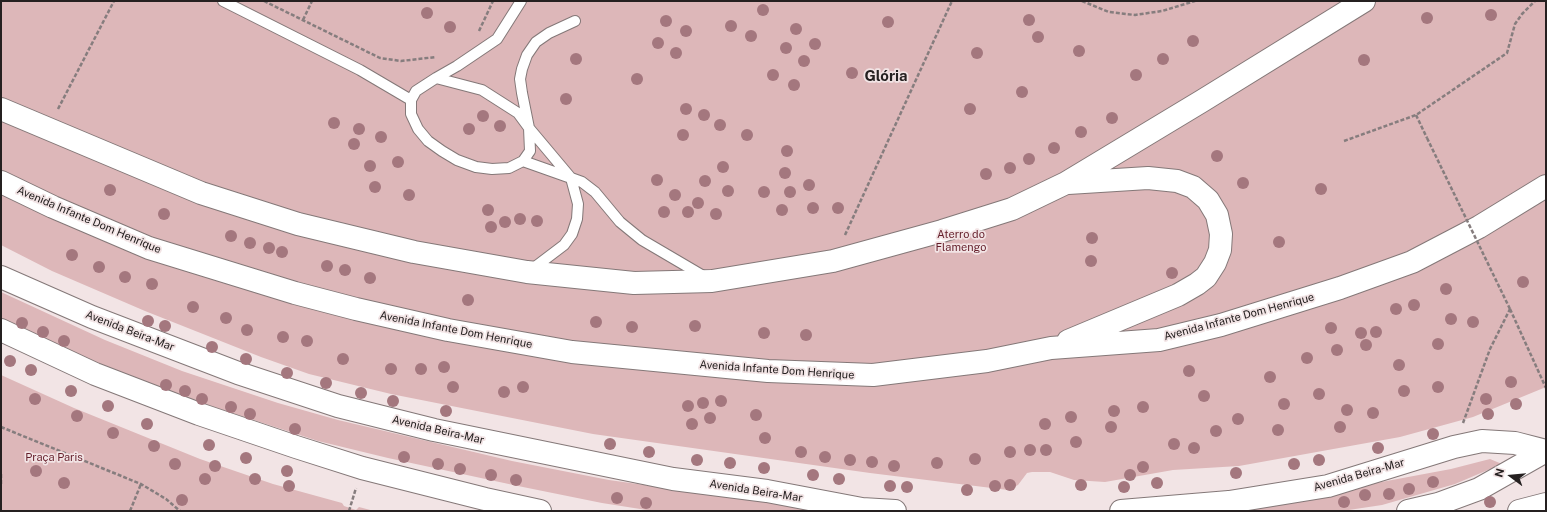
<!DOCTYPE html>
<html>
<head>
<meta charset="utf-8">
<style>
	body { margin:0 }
	#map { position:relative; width:1547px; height:512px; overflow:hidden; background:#f2e4e5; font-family:"Public Sans",sans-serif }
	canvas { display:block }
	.frame { position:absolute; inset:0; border:2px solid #252020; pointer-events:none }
	.north { position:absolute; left:1491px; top:456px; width:40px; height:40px; -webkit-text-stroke:3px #f2e4e5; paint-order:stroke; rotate:286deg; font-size:11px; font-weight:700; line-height:16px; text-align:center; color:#252020 }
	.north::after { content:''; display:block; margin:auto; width:14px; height:18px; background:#252020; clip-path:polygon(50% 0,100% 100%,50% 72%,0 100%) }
</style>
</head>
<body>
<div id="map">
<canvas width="1547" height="512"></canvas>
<div class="frame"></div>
<div class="north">N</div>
</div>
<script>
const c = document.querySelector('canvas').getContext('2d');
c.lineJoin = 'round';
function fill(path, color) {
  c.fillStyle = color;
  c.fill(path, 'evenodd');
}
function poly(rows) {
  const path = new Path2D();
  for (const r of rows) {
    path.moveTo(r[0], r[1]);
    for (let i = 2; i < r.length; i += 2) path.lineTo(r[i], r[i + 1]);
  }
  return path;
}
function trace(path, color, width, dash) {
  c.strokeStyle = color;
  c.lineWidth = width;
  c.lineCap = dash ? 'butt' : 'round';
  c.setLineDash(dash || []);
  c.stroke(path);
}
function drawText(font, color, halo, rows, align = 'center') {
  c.font = font + ' "Public Sans",sans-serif';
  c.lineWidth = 3.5;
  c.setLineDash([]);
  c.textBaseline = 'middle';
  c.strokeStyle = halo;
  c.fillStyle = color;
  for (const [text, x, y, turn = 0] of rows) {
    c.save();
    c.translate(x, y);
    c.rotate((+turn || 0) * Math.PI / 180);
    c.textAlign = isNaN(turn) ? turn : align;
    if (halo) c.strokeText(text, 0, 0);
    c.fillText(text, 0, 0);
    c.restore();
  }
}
fill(poly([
	[1,1,1546,1,1546,387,1473,417,1400,437,1239,466,1173,470,1105,482,1074,480,1050,472,1032,472,1027,473,1018,485,1008,490,870,473,593,434,391,394,309,374,261,357,145,311,52,271,1,245],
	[1,292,105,340,182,371,278,403,338,420,512,461,609,480,829,511,653,511,602,503,518,486,388,458,318,441,174,394,97,363,1,320],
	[1,375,74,408,200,459,273,484,342,503,344,506,356,510,359,507,374,511,1,511],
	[1490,459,1502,464,1455,484,1382,505,1342,511,1193,511,1317,494,1451,469]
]), '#ddb7b9');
const service = poly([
	[223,1,360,70,411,100],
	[436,78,482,90,518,113,529,128,530,151,523,161,509,168,492,169,476,167,457,160,442,151,428,141,418,129,411,114,411,100,416,91,436,78],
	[436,78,457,66,497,39,521,1],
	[523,161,571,178,529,128,522,93,520,79,522,69,527,55,536,42,549,33,575,21],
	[531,270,564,245,572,234,577,219,578,204,571,178,582,182,595,192,620,222,642,240,705,277]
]);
const secondary = poly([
	[1,330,95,374,199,414,296,447,362,468,485,499,540,511],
	[1408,511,1438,504,1479,489,1546,451]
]);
const primary = poly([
	[1,277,92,317,238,373,338,406,434,430,673,479,767,491,862,509,895,511],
	[1121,511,1229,502,1328,486,1454,447,1482,441,1515,443,1546,451],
	[1519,511,1546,504]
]);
const trunk = poly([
	[1,109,201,193,298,224,414,252,527,272,634,283,712,281,833,261,942,231,1012,209,1066,183,1202,101,1364,1],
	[1,182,53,207,149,248,295,293,356,309,448,330,572,352,768,371,873,375,987,361,1051,348,1159,340,1221,325,1340,288,1412,262,1479,227,1546,186],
	[1068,341,1178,295,1197,284,1206,277,1215,263,1220,250,1221,234,1217,215,1208,200,1193,187,1177,181,1148,178,1068,183]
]);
trace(service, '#847878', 12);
trace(secondary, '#847878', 24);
trace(primary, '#847878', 24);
trace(trunk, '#847878', 24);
trace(poly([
	[264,1,380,58,401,61,436,57],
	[1082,1,1109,12,1135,15,1162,11,1195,1],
	[303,20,312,1],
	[479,31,493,1],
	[58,109,114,1],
	[1416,115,1427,138],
	[1344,141,1416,115,1507,53,1515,24,1522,14,1535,1],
	[845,235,952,1],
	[1510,309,1546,388],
	[1463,423,1490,349,1510,309],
	[1,427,141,484,166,499,180,511],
	[1,474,1,484],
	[130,511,141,484],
	[349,511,356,488]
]), '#867d7e', 2.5, [4, 2]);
trace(service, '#fff', 10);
trace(secondary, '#fff', 22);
trace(primary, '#fff', 22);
trace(trunk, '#fff', 22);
trace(poly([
	[1427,138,1510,309]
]), '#867d7e', 2.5, [4, 2]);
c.fillStyle = '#a4777e';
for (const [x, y] of [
	[763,10],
	[427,13],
	[1491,15],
	[1427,18],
	[1029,20],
	[666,21],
	[888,22],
	[731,26],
	[450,27],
	[796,29],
	[686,31],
	[751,36],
	[1038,37],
	[1193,41],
	[658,43],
	[815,44],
	[786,48],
	[1079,51],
	[676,53],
	[977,53],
	[576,59],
	[1163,59],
	[1364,60],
	[804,61],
	[852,73],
	[773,75],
	[1136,75],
	[637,79],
	[794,85],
	[1022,92],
	[566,99],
	[686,109],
	[970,109],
	[704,115],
	[483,116],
	[1112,118],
	[334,123],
	[720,125],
	[500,126],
	[359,129],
	[469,129],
	[1081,132],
	[683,135],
	[747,135],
	[381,137],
	[354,144],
	[1054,148],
	[787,151],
	[1217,156],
	[1029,159],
	[398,162],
	[370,166],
	[723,167],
	[1010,168],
	[785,173],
	[986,174],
	[657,180],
	[705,181],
	[1243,183],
	[809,185],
	[375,187],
	[1321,189],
	[110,190],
	[728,191],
	[764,192],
	[790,192],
	[409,195],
	[675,195],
	[698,203],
	[813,208],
	[838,208],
	[488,210],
	[782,210],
	[664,212],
	[688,212],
	[164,214],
	[716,214],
	[520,219],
	[537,221],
	[505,222],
	[491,227],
	[231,236],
	[1092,238],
	[1279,242],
	[250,243],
	[269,248],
	[282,252],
	[72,255],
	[1091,261],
	[327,266],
	[99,267],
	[345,270],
	[1172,273],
	[125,277],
	[370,278],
	[1523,282],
	[152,284],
	[1446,289],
	[468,300],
	[1414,305],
	[193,307],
	[1396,309],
	[226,318],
	[1451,319],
	[148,321],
	[596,322],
	[1473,322],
	[22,323],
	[165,326],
	[695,326],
	[632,327],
	[1331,328],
	[247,330],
	[43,332],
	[1376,332],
	[764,333],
	[1361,333],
	[806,335],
	[283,337],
	[64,341],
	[307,341],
	[1438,344],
	[1366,345],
	[212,347],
	[1337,350],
	[1307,358],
	[246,359],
	[343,359],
	[10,361],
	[1399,365],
	[444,367],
	[391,369],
	[421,369],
	[31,370],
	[1189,371],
	[287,373],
	[1270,377],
	[1511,382],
	[326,383],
	[166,385],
	[453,387],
	[523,387],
	[1438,387],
	[71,391],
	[185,391],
	[1404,391],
	[504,392],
	[361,393],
	[1319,394],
	[1204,396],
	[35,399],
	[202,399],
	[1486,399],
	[393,401],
	[721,401],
	[703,403],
	[1284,404],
	[1516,404],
	[108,406],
	[688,406],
	[231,407],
	[1143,407],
	[1347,410],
	[446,411],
	[1114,411],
	[1373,413],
	[250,414],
	[1488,414],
	[756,415],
	[77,416],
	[1071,417],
	[710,418],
	[1238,419],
	[147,424],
	[692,424],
	[1045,424],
	[1111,427],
	[1340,427],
	[295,429],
	[1278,430],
	[1216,431],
	[113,433],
	[1433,434],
	[765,438],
	[1076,442],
	[610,444],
	[1174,444],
	[209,445],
	[154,446],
	[1194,448],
	[1378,448],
	[1030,450],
	[1046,450],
	[649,452],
	[801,452],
	[1010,452],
	[404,457],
	[825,457],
	[246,458],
	[975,459],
	[697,460],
	[850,460],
	[1319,460],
	[872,462],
	[730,463],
	[937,463],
	[175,464],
	[438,464],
	[1294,464],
	[215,466],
	[894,466],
	[1143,467],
	[764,468],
	[460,469],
	[36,471],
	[287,471],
	[1236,473],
	[491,475],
	[813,475],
	[1130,475],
	[205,479],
	[255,479],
	[839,479],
	[516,480],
	[1433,482],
	[64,483],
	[1157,483],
	[1010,485],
	[1081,485],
	[289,486],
	[890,486],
	[995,486],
	[907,487],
	[1124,487],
	[1409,489],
	[967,490],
	[1389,494],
	[1365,495],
	[617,498],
	[182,500],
	[1344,502],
	[1490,502],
	[646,503]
]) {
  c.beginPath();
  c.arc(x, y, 6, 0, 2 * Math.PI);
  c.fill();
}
drawText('11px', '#252020', '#f2e4e5', [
	["Avenida Infante Dom Henrique",89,220,23],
	["Avenida Infante Dom Henrique",1239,317,-15],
	["Avenida Infante Dom Henrique",456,330,11],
	["Avenida Beira-Mar",130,331,21],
	["Avenida Infante Dom Henrique",777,370,4],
	["Avenida Beira-Mar",438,430,13],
	["Avenida Beira-Mar",1359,475,-16],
	["Avenida Beira-Mar",756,491,9]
]);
drawText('11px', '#641e2a', '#f2e4e5', [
	["Aterro do",961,235],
	["Flamengo",961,248],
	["Praça Paris",54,458]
]);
drawText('bold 15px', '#252020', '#f2e4e5', [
	["Glória",886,76]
]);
</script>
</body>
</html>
